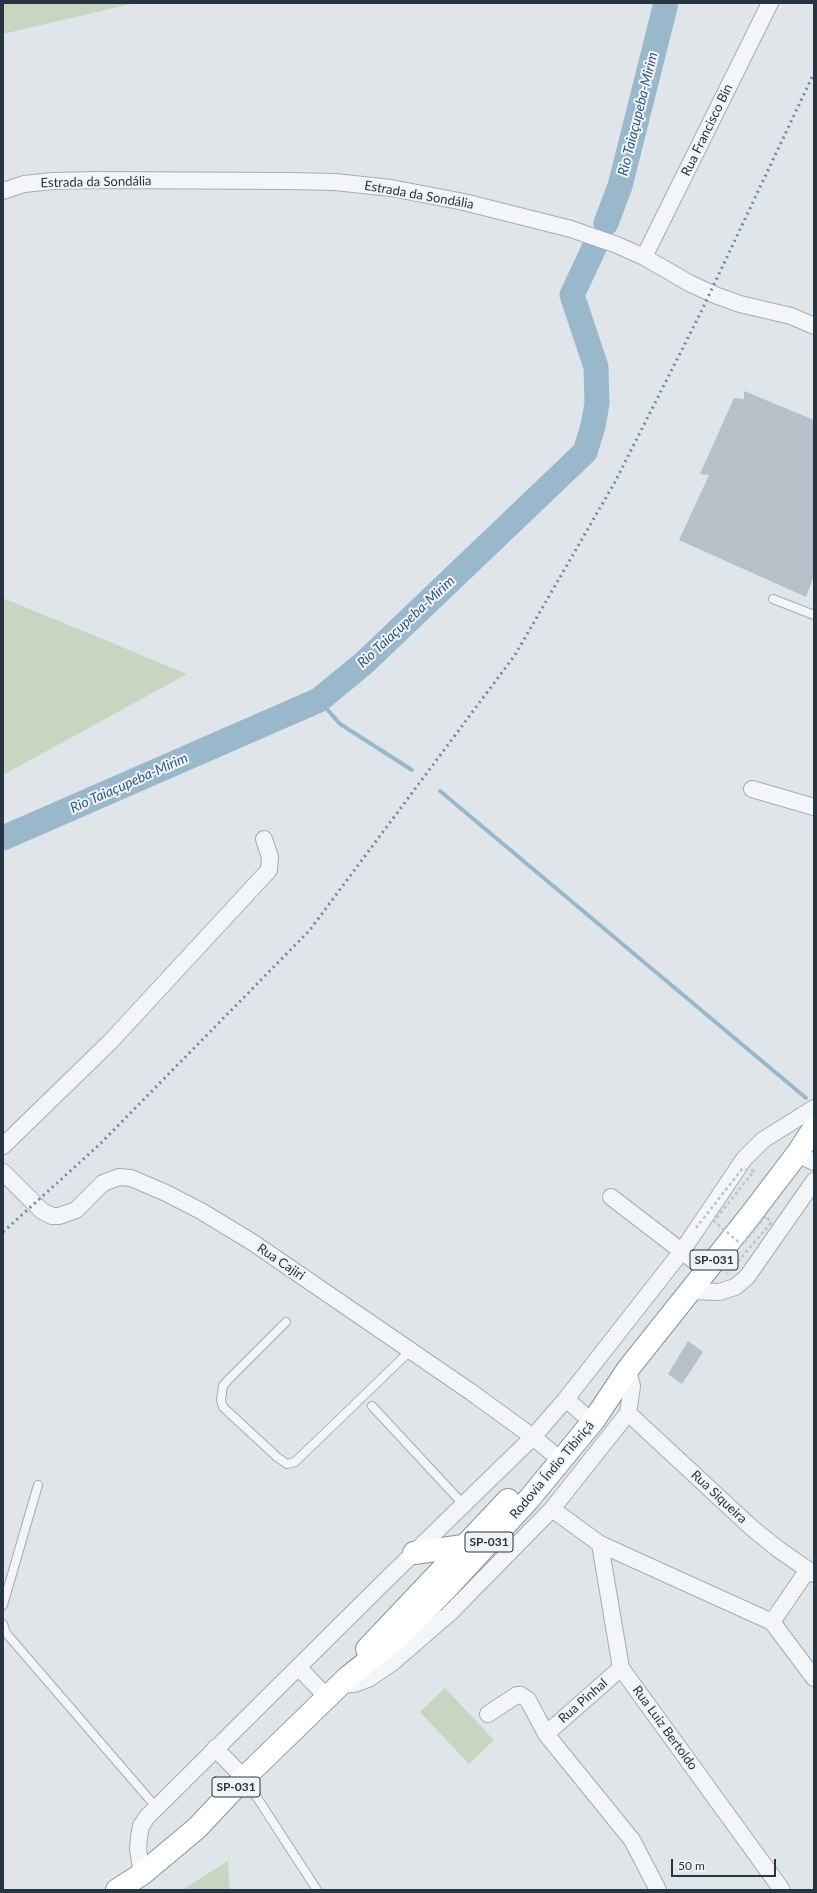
<!DOCTYPE html>
<html>
<head>
<meta charset="utf-8">
<style>
	body { margin:0 }
	#map { position:relative; width:817px; height:1893px; overflow:hidden; background:#e0e5ea; font-family:Lato,sans-serif }
	canvas { display:block }
	.frame { position:absolute; inset:0; border:4px solid #273543; pointer-events:none }
	.scale { position:absolute; left:671px; top:1859px; width:105px; height:18px; box-sizing:border-box; border:2px solid #273543; border-top:0; padding-left:5px; font-size:12px; line-height:14px; white-space:nowrap; color:#273543; -webkit-text-stroke:3px #f0f4f7; paint-order:stroke }
</style>
</head>
<body>
<div id="map">
<canvas width="817" height="1893"></canvas>
<div class="frame"></div>
<div class="scale">50 m</div>
</div>
<script>
const c = document.querySelector('canvas').getContext('2d');
c.lineJoin = 'round';
function fill(path, color) {
  c.fillStyle = color;
  c.fill(path, 'evenodd');
}
function poly(rows) {
  const path = new Path2D();
  for (const r of rows) {
    path.moveTo(r[0], r[1]);
    for (let i = 2; i < r.length; i += 2) path.lineTo(r[i], r[i + 1]);
  }
  return path;
}
function trace(path, color, width, dash) {
  c.strokeStyle = color;
  c.lineWidth = width;
  c.lineCap = dash ? 'butt' : 'round';
  c.setLineDash(dash || []);
  c.stroke(path);
}
function drawText(font, color, halo, rows, align = 'center') {
  c.font = font + ' Lato,sans-serif';
  c.lineWidth = 4;
  c.setLineDash([]);
  c.textBaseline = 'middle';
  c.strokeStyle = halo;
  c.fillStyle = color;
  for (const [text, x, y, turn = 0] of rows) {
    c.save();
    c.translate(x, y);
    c.rotate((+turn || 0) * Math.PI / 180);
    c.textAlign = isNaN(turn) ? turn : align;
    if (halo) c.strokeText(text, 0, 0);
    c.fillText(text, 0, 0);
    c.restore();
  }
}
fill(poly([
	[3,3,135,3,3,34],
	[3,598,187,674,3,775],
	[445,1688,494,1740,469,1764,420,1712],
	[228,1861,229,1885,231,1890,182,1890]
]), '#c8d5c1');
trace(poly([
	[319,700,340,724,412,770],
	[440,791,806,1098]
]), '#99b8cc', 4);
trace(poly([
	[606,223,620,186,666,3],
	[3,838,319,700,364,663,585,452,593,426,597,403,596,367,572,295,594,248]
]), '#99b8cc', 25);
fill(poly([
	[744,391,814,420,814,576,806,597,679,540,709,475,700,474,734,398,744,399],
	[688,1341,703,1352,682,1384,668,1374]
]), '#b7bfc8');
const service = poly([
	[773,599,814,615],
	[286,1322,228,1380,223,1386,221,1400,223,1407,277,1457,287,1464,295,1462,410,1351],
	[372,1406,463,1504],
	[3,1605,38,1485],
	[3,1624,6,1633,156,1807],
	[245,1779,317,1890]
]);
const minor = poly([
	[3,191,24,184,53,181,96,180,288,181,335,182,391,188,464,202,571,229,617,245,644,257,689,283,715,295,740,304,791,316,814,326],
	[644,257,770,3],
	[752,789,814,807],
	[3,1146,110,1042,269,870,270,857,264,839],
	[797,1154,814,1162],
	[3,1172,42,1211,52,1216,59,1216,76,1210,103,1183,119,1177,131,1178,166,1193,201,1211,252,1242,471,1392,533,1437,551,1452],
	[611,1197,706,1270],
	[690,1291,719,1292,735,1287,747,1277,814,1181],
	[566,1399,583,1414],
	[628,1413,752,1528,778,1549,814,1574],
	[552,1509,600,1544,772,1622,814,1678],
	[600,1544,621,1668,782,1890],
	[772,1622,807,1571],
	[298,1667,327,1697],
	[339,1685,354,1684,368,1679,392,1663,451,1612,552,1509,628,1413,632,1386,628,1369],
	[488,1714,517,1695,521,1695,528,1700,546,1734,632,1840,658,1890],
	[546,1734,621,1668],
	[215,1748,244,1778],
	[142,1874,138,1849,139,1837,141,1826,147,1817,383,1583,533,1437,566,1399,682,1251,744,1159,763,1140,814,1108]
]);
const trunk = poly([
	[414,1553,463,1546],
	[367,1649,508,1500],
	[117,1890,142,1874,197,1828,244,1778,348,1677,396,1639,443,1592,529,1499,594,1420,628,1369,749,1217,797,1154,814,1128]
]);
trace(service, '#a5adb5', 10);
trace(minor, '#a5adb5', 18);
trace(trunk, '#8695a2', 24);
trace(service, '#f3f5f8', 8);
trace(minor, '#f3f5f8', 16);
trace(trunk, '#fff', 22);
trace(poly([
	[3,1232,99,1145,309,931,515,655,615,482,700,314,814,73]
]), '#788795', 3, [2, 4]);
trace(poly([
	[696,1228,742,1169,754,1171,714,1221,742,1245,766,1216,771,1223,727,1274]
]), '#bec3c9', 2.5, [3, 3]);
for (const [x, y, w] of [
	[714,1260,48],
	[489,1542,48],
	[236,1787,48]
]) {
  const box = new Path2D();
  box.roundRect(x - w / 2, y - 10, w, 20, 3);
  c.fillStyle = '#f0f4f7';
  c.fill(box);
  trace(box, '#273543', 1);
}
drawText('bold 12px', '#273543', null, [
	["SP-031",714,1260],
	["SP-031",489,1542],
	["SP-031",236,1787]
]);
drawText('13px', '#273543', '#f0f4f7', [
	["Rua Francisco Bin",707,130,-64],
	["Estrada da Sondália",96,182,-1],
	["Estrada da Sondália",419,195,10],
	["Rua Cajiri",281,1262,34],
	["Rodovia Índio Tibiriçá",552,1470,-50],
	["Rua Siqueira",719,1497,43],
	["Rua Pinhal",583,1701,-41],
	["Rua Luiz Bertoldo",665,1728,54]
]);
drawText('italic 14px', '#2f5a7a', '#f0f4f7', [
	["Rio Taiaçupeba-Mirim",638,114,-76],
	["Rio Taiaçupeba-Mirim",406,622,-43],
	["Rio Taiaçupeba-Mirim",129,783,-24]
]);
</script>
</body>
</html>
